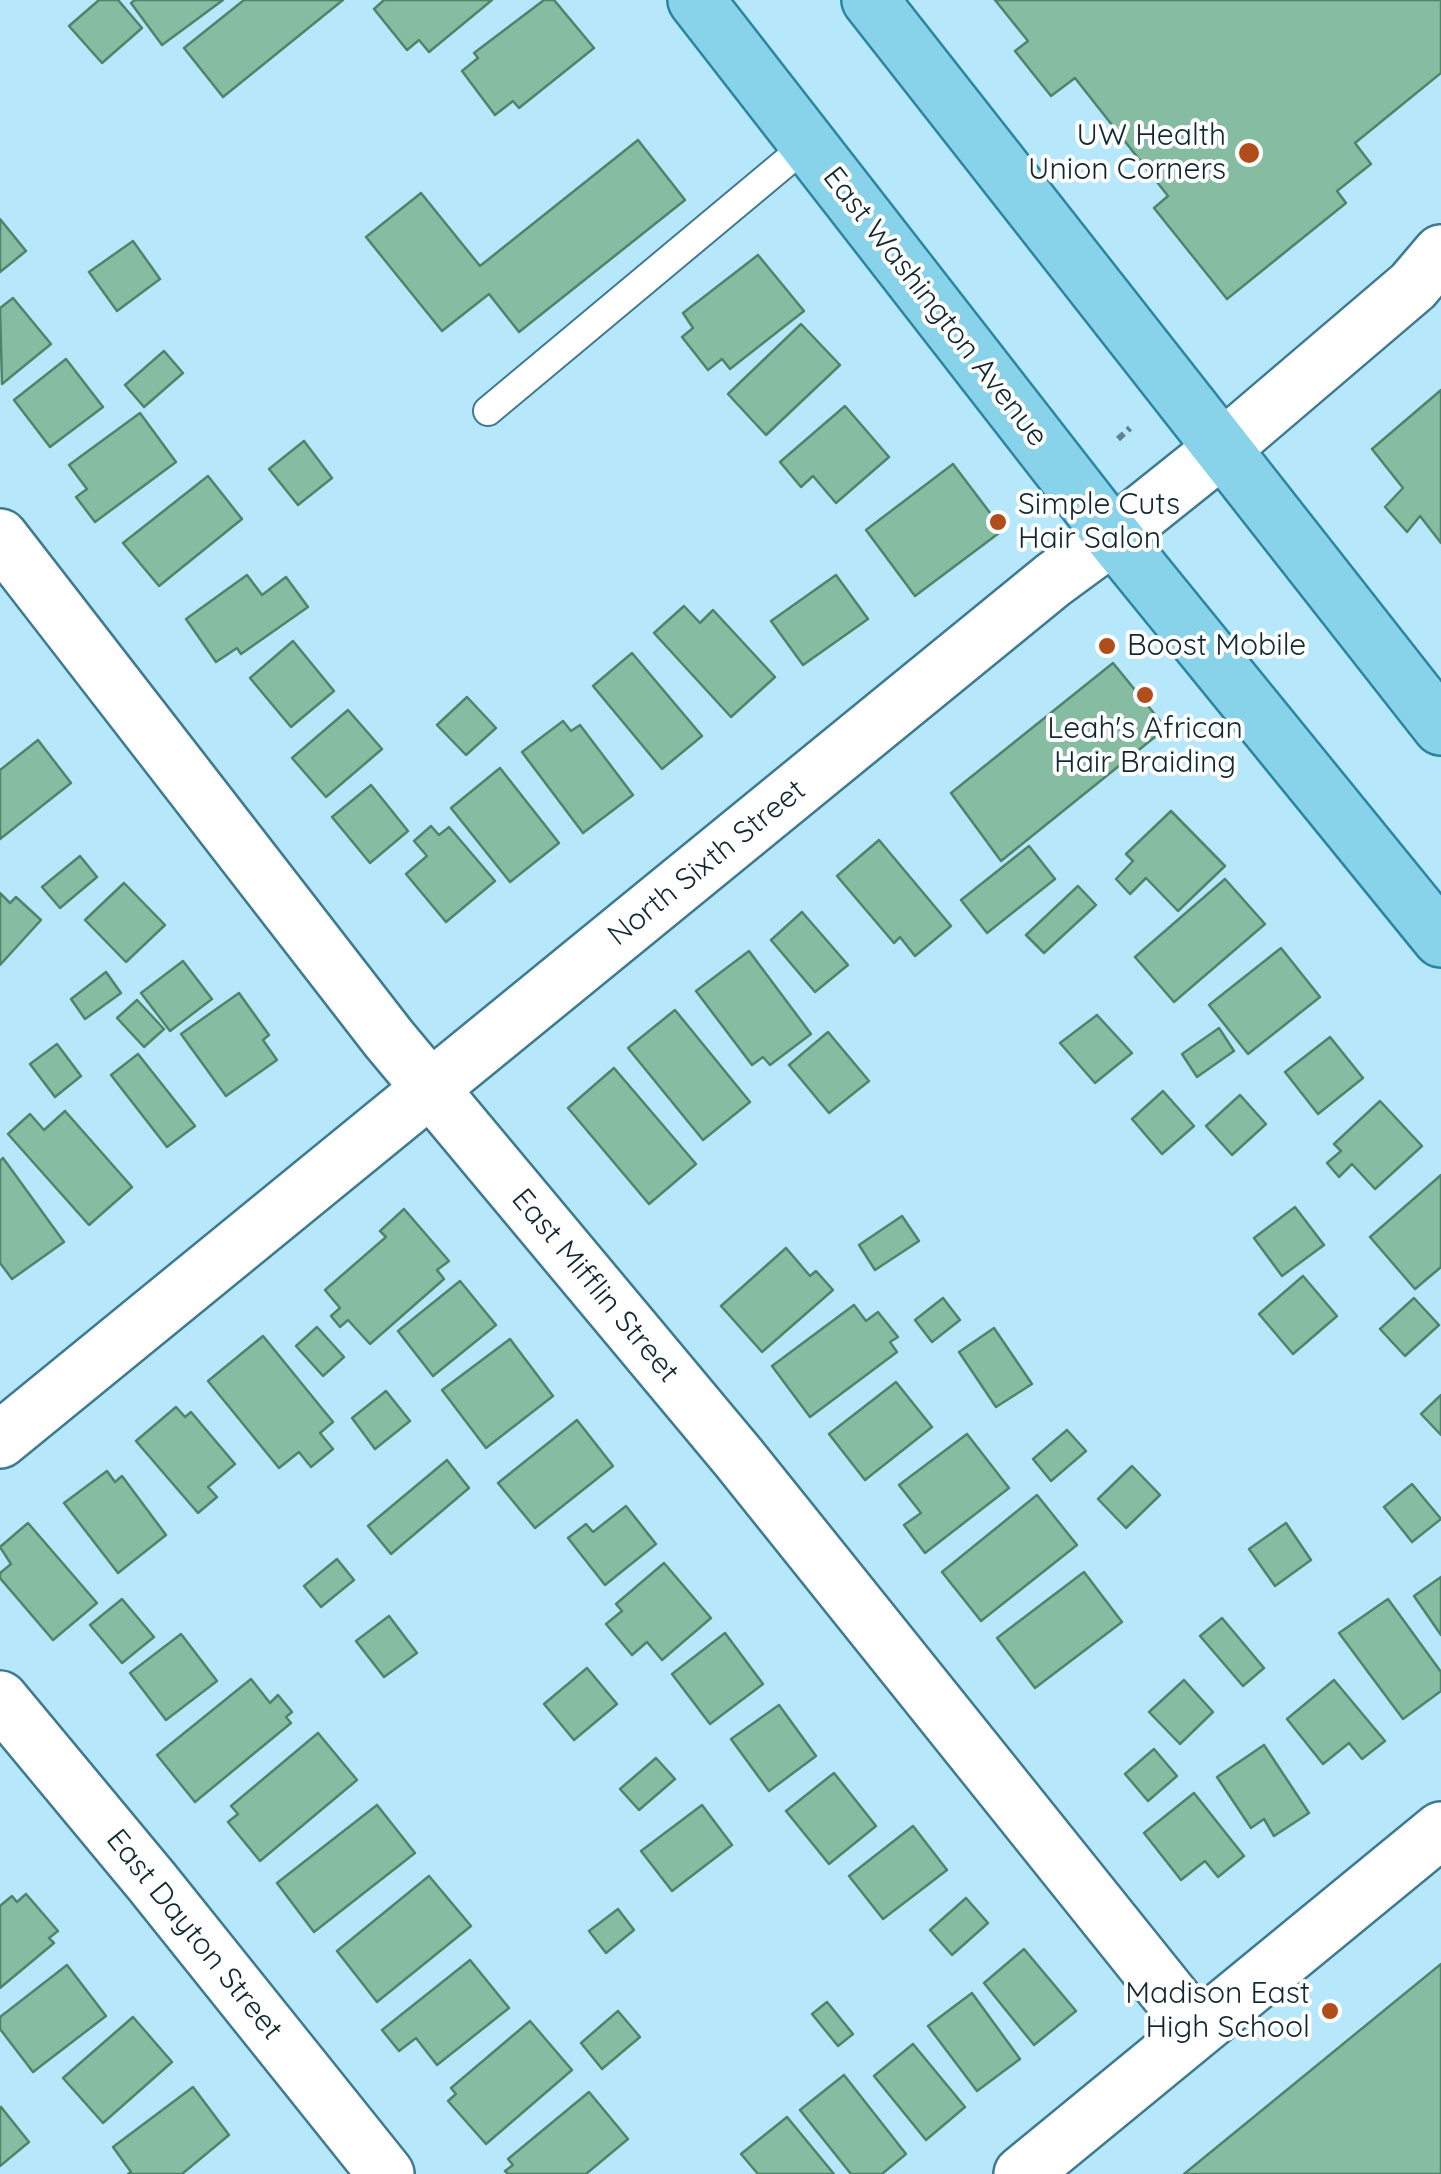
<!DOCTYPE html>
<html>
<head>
<meta charset="utf-8">
<style>
	body { margin:0 }
	canvas { display:block; background:#b7e7fa }
</style>
</head>
<body>
<canvas width="1441" height="2174"></canvas>
<script>
const c = document.querySelector('canvas').getContext('2d');
c.lineJoin = 'round';
function fill(path, color) {
  c.fillStyle = color;
  c.fill(path, 'evenodd');
}
function poly(rows) {
  const path = new Path2D();
  for (const r of rows) {
    path.moveTo(r[0], r[1]);
    for (let i = 2; i < r.length; i += 2) path.lineTo(r[i], r[i + 1]);
  }
  return path;
}
function trace(path, color, width, dash) {
  c.strokeStyle = color;
  c.lineWidth = width;
  c.lineCap = dash ? 'butt' : 'round';
  c.setLineDash(dash || []);
  c.stroke(path);
}
function drawText(font, color, halo, rows, align = 'center') {
  c.font = font + ' Quicksand,sans-serif';
  c.lineWidth = 8;
  c.setLineDash([]);
  c.textBaseline = 'middle';
  c.strokeStyle = halo;
  c.fillStyle = color;
  for (const [text, x, y, turn = 0] of rows) {
    c.save();
    c.translate(x, y);
    c.rotate((+turn || 0) * Math.PI / 180);
    c.textAlign = isNaN(turn) ? turn : align;
    if (halo) c.strokeText(text, 0, 0);
    c.fillText(text, 0, 0);
    c.restore();
  }
}
const building = poly([
	[99,0,118,0,142,28,102,63,69,26,99,0],
	[135,0,223,0,162,45,131,3,135,0],
	[244,0,343,0,223,97,184,48,244,0],
	[384,0,492,0,429,52,419,40,407,50,374,9,384,0],
	[544,0,554,0,594,48,519,108,513,101,495,115,462,71,478,58,474,53,544,0],
	[995,0,1441,0,1441,73,1355,143,1371,164,1337,191,1346,203,1227,299,1154,208,1168,196,1075,78,1051,96,1015,51,1028,41,995,0],
	[638,140,685,200,519,332,489,294,442,331,366,237,421,193,480,266,638,140],
	[0,219,26,251,0,272,0,219],
	[133,241,160,279,117,311,89,272,133,241],
	[758,255,804,311,730,369,722,359,708,370,682,337,693,328,683,313,758,255],
	[13,298,51,344,2,384,0,308,13,298],
	[801,324,840,365,766,435,728,394,801,324],
	[164,351,183,373,144,407,125,385,164,351],
	[66,359,103,407,50,447,14,400,66,359],
	[1441,390,1441,543,1420,516,1407,532,1385,507,1403,488,1372,449,1441,390],
	[845,406,889,457,836,503,813,476,801,487,780,462,845,406],
	[140,413,176,462,95,522,76,497,87,489,69,465,140,413],
	[304,441,332,478,298,505,269,469,304,441],
	[953,464,1003,530,915,596,866,530,953,464],
	[208,476,242,519,159,586,123,543,208,476],
	[247,575,262,595,286,577,308,607,241,654,237,648,216,662,186,619,247,575],
	[836,575,868,619,803,665,771,621,836,575],
	[684,606,700,623,713,610,775,677,731,717,654,633,684,606],
	[293,641,334,691,291,727,250,678,293,641],
	[632,653,702,736,662,769,593,686,632,653],
	[1113,663,1166,728,1001,861,951,793,1113,663],
	[467,697,496,728,466,755,437,725,467,697],
	[348,710,382,749,326,797,292,758,348,710],
	[563,721,571,731,580,725,633,795,583,833,522,752,563,721],
	[38,740,71,783,0,839,0,770,38,740],
	[500,768,559,843,510,882,451,808,500,768],
	[371,785,408,831,370,863,332,817,371,785],
	[1171,811,1225,866,1178,911,1146,878,1130,894,1116,879,1133,861,1126,854,1171,811],
	[431,826,439,835,449,827,495,881,446,922,406,874,427,856,414,841,431,826],
	[879,840,951,926,915,956,900,937,894,943,837,876,879,840],
	[1029,846,1055,879,987,933,961,900,1029,846],
	[80,856,97,877,60,908,42,887,80,856],
	[1225,879,1265,924,1174,1002,1135,957,1225,879],
	[124,883,165,925,126,962,85,920,124,883],
	[1078,886,1096,905,1044,953,1026,935,1078,886],
	[0,893,10,903,16,897,41,920,0,965,0,893],
	[802,912,848,965,815,992,771,940,802,912],
	[1281,948,1320,997,1248,1054,1209,1005,1281,948],
	[749,951,811,1034,770,1065,763,1057,752,1065,696,991,749,951],
	[183,961,212,999,170,1031,141,993,183,961],
	[106,972,121,993,85,1019,71,999,106,972],
	[239,993,269,1035,263,1040,277,1060,226,1096,181,1034,239,993],
	[137,1000,164,1029,144,1047,117,1018,137,1000],
	[675,1010,750,1102,703,1140,628,1048,675,1010],
	[1097,1015,1132,1053,1095,1083,1060,1043,1097,1015],
	[1219,1028,1234,1051,1197,1077,1182,1054,1219,1028],
	[828,1032,869,1081,829,1113,789,1065,828,1032],
	[1330,1037,1363,1078,1318,1114,1285,1072,1330,1037],
	[57,1044,81,1076,55,1097,30,1064,57,1044],
	[138,1054,195,1126,167,1147,111,1075,138,1054],
	[614,1068,696,1164,649,1204,568,1108,614,1068],
	[1163,1091,1194,1126,1162,1154,1132,1119,1163,1091],
	[1240,1095,1266,1124,1232,1155,1206,1126,1240,1095],
	[1380,1101,1422,1146,1375,1189,1352,1164,1339,1177,1327,1163,1341,1151,1334,1144,1380,1101],
	[65,1111,132,1187,89,1225,8,1134,30,1114,44,1130,65,1111],
	[3,1158,64,1242,12,1279,0,1263,0,1161,3,1158],
	[1441,1175,1441,1267,1415,1289,1370,1237,1441,1175],
	[1295,1207,1324,1245,1282,1276,1254,1238,1295,1207],
	[404,1209,449,1261,437,1270,444,1279,370,1344,348,1320,340,1327,331,1316,340,1308,325,1290,386,1237,380,1231,404,1209],
	[902,1216,919,1241,875,1270,859,1245,902,1216],
	[786,1248,810,1276,816,1271,833,1290,762,1352,721,1306,786,1248],
	[1303,1276,1337,1316,1293,1354,1259,1314,1303,1276],
	[460,1281,496,1325,433,1376,398,1331,460,1281],
	[943,1298,960,1320,932,1342,915,1320,943,1298],
	[1414,1298,1439,1325,1405,1356,1380,1329,1414,1298],
	[854,1305,866,1321,878,1312,898,1337,890,1342,897,1352,810,1417,772,1366,854,1305],
	[317,1327,344,1357,323,1376,296,1346,317,1327],
	[994,1328,1032,1384,996,1407,959,1352,994,1328],
	[263,1336,333,1422,320,1433,333,1449,311,1467,299,1452,279,1468,208,1381,263,1336],
	[510,1339,553,1396,486,1448,442,1390,510,1339],
	[896,1382,932,1427,865,1480,829,1434,896,1382],
	[386,1391,410,1421,375,1449,352,1418,386,1391],
	[1441,1395,1441,1435,1421,1414,1441,1395],
	[176,1407,185,1417,191,1412,235,1464,208,1487,217,1497,198,1513,136,1441,176,1407],
	[577,1420,613,1466,535,1528,498,1483,577,1420],
	[1067,1430,1086,1451,1051,1481,1033,1459,1067,1430],
	[967,1434,1009,1488,925,1553,904,1525,921,1513,899,1485,967,1434],
	[447,1460,469,1488,391,1554,368,1526,447,1460],
	[1132,1466,1160,1495,1126,1528,1098,1499,1132,1466],
	[107,1471,115,1482,122,1476,166,1535,118,1573,64,1503,107,1471],
	[1412,1484,1441,1519,1412,1542,1384,1507,1412,1484],
	[1037,1495,1077,1545,981,1621,942,1572,1037,1495],
	[626,1506,656,1544,605,1585,568,1538,586,1524,593,1532,626,1506],
	[28,1523,97,1603,53,1640,0,1578,0,1573,11,1564,0,1547,28,1523],
	[1286,1523,1311,1560,1275,1586,1249,1549,1286,1523],
	[337,1559,354,1580,321,1607,304,1586,337,1559],
	[664,1563,711,1618,662,1660,647,1642,632,1655,606,1624,622,1611,616,1604,664,1563],
	[1084,1572,1122,1622,1035,1688,997,1638,1084,1572],
	[1441,1577,1441,1635,1414,1596,1441,1577],
	[122,1599,154,1637,122,1663,90,1625,122,1599],
	[1388,1599,1441,1672,1441,1691,1403,1719,1339,1633,1388,1599],
	[389,1616,417,1653,384,1677,356,1641,389,1616],
	[1222,1618,1264,1668,1243,1686,1200,1636,1222,1618],
	[725,1633,763,1684,710,1724,672,1674,725,1633],
	[181,1634,217,1681,166,1720,130,1673,181,1634],
	[587,1668,617,1704,574,1740,544,1704,587,1668],
	[251,1679,270,1703,278,1695,292,1712,286,1717,291,1723,195,1802,157,1755,251,1679],
	[1184,1680,1213,1712,1180,1744,1149,1712,1184,1680],
	[1334,1680,1385,1741,1362,1759,1349,1743,1323,1764,1287,1719,1334,1680],
	[779,1705,816,1756,769,1791,731,1739,779,1705],
	[318,1733,357,1780,260,1861,228,1822,238,1814,231,1806,318,1733],
	[1264,1745,1309,1813,1274,1836,1264,1819,1251,1828,1217,1777,1264,1745],
	[1154,1749,1177,1776,1148,1801,1125,1774,1154,1749],
	[656,1758,675,1779,639,1810,620,1789,656,1758],
	[834,1773,876,1826,829,1864,786,1811,834,1773],
	[1194,1793,1244,1856,1218,1877,1205,1861,1181,1880,1144,1833,1194,1793],
	[377,1805,415,1853,314,1932,277,1883,377,1805],
	[702,1805,732,1845,672,1891,641,1851,702,1805],
	[913,1826,947,1870,883,1919,849,1876,913,1826],
	[429,1876,471,1926,377,2002,337,1951,429,1876],
	[26,1894,58,1931,49,1938,54,1943,0,1988,0,1906,12,1896,17,1902,26,1894],
	[966,1898,988,1923,952,1955,930,1930,966,1898],
	[618,1909,634,1930,606,1953,589,1931,618,1909],
	[1024,1949,1076,2011,1034,2045,984,1983,1024,1949],
	[470,1960,509,2008,437,2065,416,2038,399,2051,382,2030,470,1960],
	[1441,1964,1441,2174,1184,2174,1441,1964],
	[67,1965,106,2016,33,2072,0,2029,0,2017,67,1965],
	[972,1993,1020,2059,977,2091,928,2026,972,1993],
	[827,2002,853,2034,838,2046,812,2014,827,2002],
	[618,2011,640,2037,602,2069,581,2043,618,2011],
	[133,2017,172,2062,103,2123,63,2078,133,2017],
	[530,2021,572,2070,486,2144,448,2101,456,2094,451,2088,530,2021],
	[913,2044,965,2107,926,2140,874,2076,913,2044],
	[844,2075,906,2154,882,2174,851,2174,800,2110,844,2075],
	[193,2087,229,2135,182,2174,128,2174,131,2172,113,2147,193,2087],
	[589,2092,628,2139,586,2174,508,2174,505,2171,513,2165,508,2159,589,2092],
	[1,2107,29,2142,0,2166,0,2108,1,2107],
	[787,2117,834,2174,758,2174,741,2154,787,2117]
]);
fill(building, '#86bda2');
trace(building, '#4f846b', 2.5);
const lane = poly([
	[488,411,809,143]
]);
const street = poly([
	[0,537,389,1039,738,1457,1197,2029],
	[0,1440,1053,580,1113,536],
	[0,1699,152,1882,386,2174],
	[1022,2174,1441,1830]
]);
const secondary = poly([
	[1113,536,1223,448,1413,286,1441,253]
]);
const primary = poly([
	[696,0,1113,536,1441,939],
	[870,0,1441,727]
]);
trace(lane, '#3f7a8f', 32);
trace(street, '#3f7a8f', 60);
trace(secondary, '#3f7a8f', 60);
trace(primary, '#2b84a0', 60);
trace(poly([
	[1118,439,1130,428]
]), '#5f8390', 6, [8, 5]);
trace(lane, '#fff', 28);
trace(street, '#fff', 55);
trace(secondary, '#fff', 55);
trace(primary, '#88d3ea', 55);
for (const [x, y, r, color] of [
	[1249,153,12,"#b14d1b"],
	[998,522,10,"#b14d1b"],
	[1107,646,10,"#b14d1b"],
	[1145,695,10,"#b14d1b"],
	[1330,2011,10,"#b14d1b"]
]) {
  const dot = new Path2D();
  dot.arc(x, y, r, 0, 2 * Math.PI);
  c.fillStyle = color;
  c.fill(dot);
  trace(dot, '#fff', 4);
}
drawText('30px', '#102931', '#fff', [
	["UW Health",1226,136],
	["Union Corners",1226,170],
	["Simple Cuts",1018,505,"left"],
	["Hair Salon",1018,539,"left"],
	["Boost Mobile",1127,646,"left"],
	["Leah's African",1145,729,"center"],
	["Hair Braiding",1145,763,"center"],
	["Madison East",1310,1994],
	["High School",1310,2028]
], 'right');
drawText('30px', '#102931', '#fff', [
	["East Washington Avenue",935,307,52],
	["North Sixth Street",707,863,-39],
	["East Mifflin Street",595,1286,50],
	["East Dayton Street",194,1935,51]
]);
</script>
</body>
</html>
